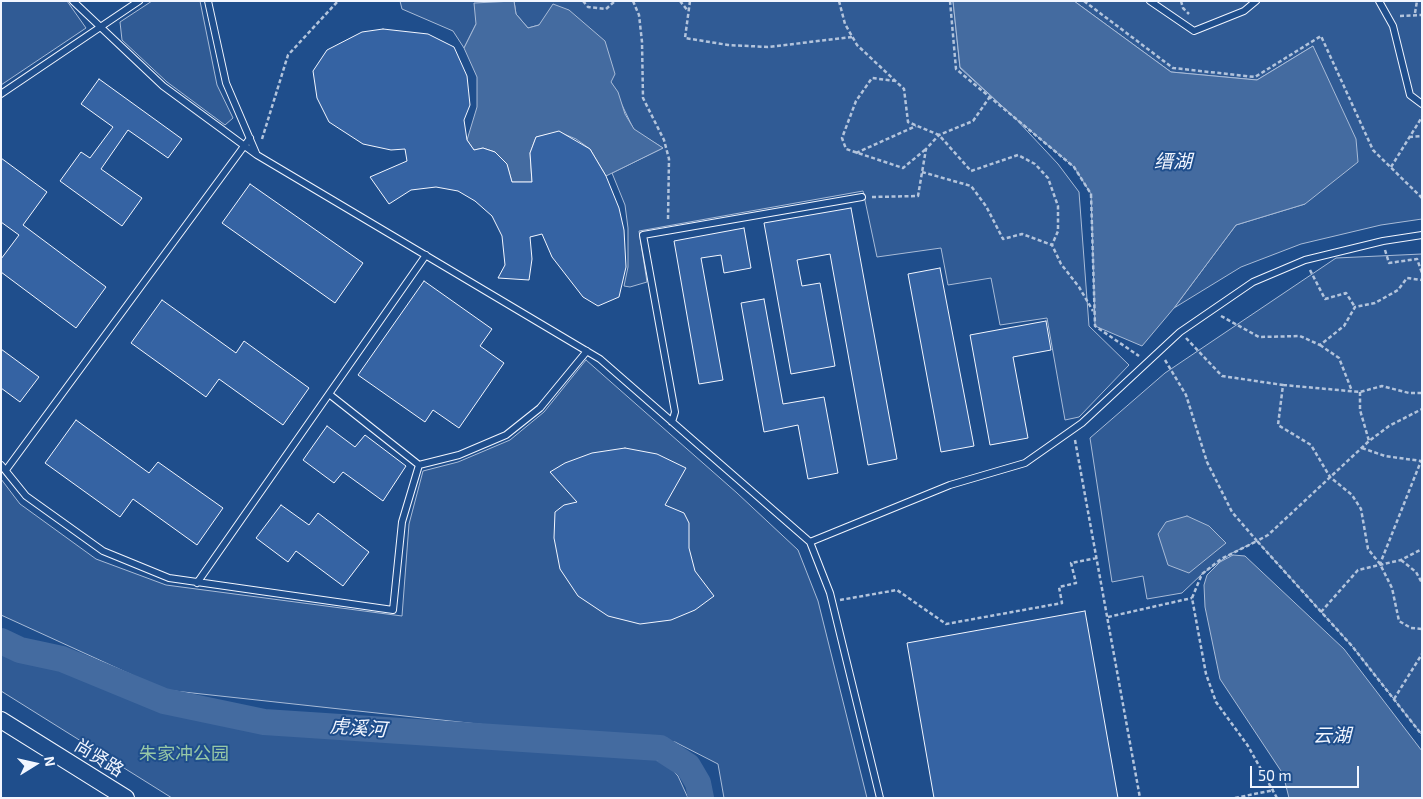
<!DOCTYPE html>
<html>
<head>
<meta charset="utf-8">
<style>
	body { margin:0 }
	#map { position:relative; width:1423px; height:799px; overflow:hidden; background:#1f4e8c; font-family:"Exo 2",sans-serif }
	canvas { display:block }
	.frame { position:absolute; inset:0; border:2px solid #f2f6ff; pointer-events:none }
	.north { position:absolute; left:10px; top:739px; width:50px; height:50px; -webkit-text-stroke:4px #1f4e8c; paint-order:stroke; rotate:80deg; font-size:14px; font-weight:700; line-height:20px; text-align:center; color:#f2f6ff }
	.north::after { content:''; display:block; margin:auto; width:18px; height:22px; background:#f2f6ff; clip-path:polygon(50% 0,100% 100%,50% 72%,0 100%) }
	.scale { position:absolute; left:1250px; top:766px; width:109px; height:22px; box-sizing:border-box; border:2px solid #f2f6ff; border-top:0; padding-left:6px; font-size:15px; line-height:18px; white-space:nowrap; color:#f2f6ff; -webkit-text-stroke:4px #1f4e8c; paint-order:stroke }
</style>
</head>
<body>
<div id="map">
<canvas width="1423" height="799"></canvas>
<div class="frame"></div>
<div class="north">N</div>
<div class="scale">50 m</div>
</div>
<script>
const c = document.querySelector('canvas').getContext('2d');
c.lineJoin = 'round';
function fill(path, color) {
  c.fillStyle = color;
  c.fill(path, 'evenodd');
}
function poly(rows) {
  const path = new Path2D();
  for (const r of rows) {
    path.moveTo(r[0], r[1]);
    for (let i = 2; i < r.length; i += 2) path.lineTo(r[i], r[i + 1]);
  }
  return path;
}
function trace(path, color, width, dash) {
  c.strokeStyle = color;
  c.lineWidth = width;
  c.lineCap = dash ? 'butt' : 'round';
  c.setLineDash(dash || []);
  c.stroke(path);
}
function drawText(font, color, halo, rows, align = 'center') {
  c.font = font + ' "Exo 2","Noto Sans SC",sans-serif';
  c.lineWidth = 4;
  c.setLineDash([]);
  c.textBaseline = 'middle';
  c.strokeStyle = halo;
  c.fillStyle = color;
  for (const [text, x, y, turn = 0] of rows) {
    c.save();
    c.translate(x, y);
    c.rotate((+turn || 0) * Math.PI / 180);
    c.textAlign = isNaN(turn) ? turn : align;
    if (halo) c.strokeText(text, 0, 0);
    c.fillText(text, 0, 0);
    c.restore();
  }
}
const green = poly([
	[1,1,67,1,86,28,1,85,1,1],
	[152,1,200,1,217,85,233,118,225,125,167,82,122,40,120,22,152,1],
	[400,1,497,1,476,24,464,48,453,31,402,9,400,1],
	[514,1,953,1,960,68,1015,118,1058,164,1079,192,1089,326,1129,365,1079,417,1065,420,1047,318,1000,325,991,278,948,285,941,248,877,257,863,191,639,231,647,282,630,287,624,286,628,267,628,228,625,205,612,173,663,148,634,130,611,82,539,25,528,28,516,14,514,1],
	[1074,1,1422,1,1422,219,1381,225,1301,244,1241,267,1174,308,1236,225,1305,204,1313,46,1257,80,1171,72,1074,1],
	[1422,254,1422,735,1352,646,1257,541,1232,553,1202,574,1182,593,1147,599,1143,576,1112,582,1090,438,1165,373,1336,258,1422,254],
	[586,360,737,493,798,550,818,601,867,798,724,798,718,764,675,742,487,725,165,690,1,615,1,479,20,504,96,559,166,585,402,616,409,524,423,471,458,462,510,440,544,412,586,360],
	[1,647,18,654,61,662,161,704,264,727,632,754,655,759,667,765,678,776,688,798,172,798,1,691,1,647]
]);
fill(green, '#305b95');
trace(green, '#a8bbd7', 1);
const water = poly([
	[514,1,516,14,528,28,539,25,553,4,569,10,605,41,615,74,611,82,618,92,625,114,634,129,663,148,606,176,590,149,576,139,559,132,536,137,530,153,532,182,512,182,507,165,495,152,483,148,474,150,467,140,477,107,477,77,464,48,476,24,474,3,514,1],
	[953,1,1074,1,1171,72,1257,80,1313,46,1356,139,1358,162,1305,204,1236,225,1174,308,1142,346,1095,326,1091,194,1074,167,1015,118,960,67,953,1],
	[1187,516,1209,526,1226,543,1189,573,1168,565,1158,534,1166,522,1187,516],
	[1233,555,1245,556,1344,649,1422,751,1422,798,1289,798,1283,774,1220,679,1205,607,1204,585,1207,575,1220,562,1233,555]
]);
fill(water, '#446ba0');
trace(water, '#a8bbd7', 1);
trace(poly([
	[1,641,20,650,62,659,164,701,264,722,660,748,688,766,698,783,701,798]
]), '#446ba0', 26);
const building = poly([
	[383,29,428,34,454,47,467,76,470,105,464,120,467,140,474,150,483,148,495,152,507,164,512,182,532,182,530,153,536,137,559,131,590,149,606,176,619,208,624,230,626,267,619,297,598,306,583,297,552,257,542,234,530,237,532,259,529,280,498,278,505,265,502,236,492,216,475,201,458,191,436,187,411,190,389,204,370,177,407,161,405,149,391,150,363,144,329,122,317,98,313,71,327,50,362,32,383,29],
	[99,79,182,139,168,158,128,130,101,169,142,198,122,226,60,181,81,152,90,158,113,127,81,104,99,79],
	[1,158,47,192,23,225,106,287,76,328,1,272,1,259,19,235,1,222,1,158],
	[250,184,363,263,335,303,222,223,250,184],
	[851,208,897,459,868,465,830,254,797,260,802,286,820,283,835,366,791,374,764,223,851,208],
	[744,228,751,268,724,273,721,255,701,258,723,380,699,384,674,241,744,228],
	[940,268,974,446,941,452,908,274,940,268],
	[424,281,492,329,480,346,504,363,459,428,433,410,425,422,358,375,424,281],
	[764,299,783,404,824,397,838,473,808,479,798,425,764,432,741,303,764,299],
	[162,300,236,353,244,341,309,388,283,425,219,379,206,397,131,343,162,300],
	[1046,321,1051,350,1013,357,1028,438,990,445,970,335,1046,321],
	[1,349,39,377,20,402,1,388,1,349],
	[76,420,149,473,158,462,223,508,197,545,133,499,120,517,45,463,76,420],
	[327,426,355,447,365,435,406,466,383,501,343,472,334,483,303,460,327,426],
	[625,448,657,454,686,468,665,505,684,513,689,523,689,548,695,571,714,596,695,610,671,620,640,624,608,616,578,596,560,569,554,538,555,512,564,505,577,502,550,472,565,463,592,453,625,448],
	[281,505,309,525,318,513,369,552,343,586,296,551,288,562,256,538,281,505],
	[1085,611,1118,798,934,798,907,643,1085,611]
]);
fill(building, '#3563a3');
trace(building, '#f2f6ff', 1);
const service = poly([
	[73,1,163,86,257,155,600,359,810,542,830,593,880,798],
	[208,1,226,83,256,153],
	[1150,1,1194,31,1244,11,1256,1],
	[1379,1,1393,26,1410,95,1422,104],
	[1,94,139,1],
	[329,394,419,465,459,455,506,435,540,408,587,351],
	[672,422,675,412,643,235,862,197],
	[1,465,26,496,103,551,169,578,393,610,402,522,419,465],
	[6,470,250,138],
	[810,542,950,485,1025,463,1082,423,1180,332,1253,282,1305,260,1383,241,1422,235],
	[197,583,426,255]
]);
const tertiary = poly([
	[1,720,126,798]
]);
trace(service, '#f2f6ff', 8);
trace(tertiary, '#f2f6ff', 18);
trace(poly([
	[583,1,588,7,606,9,615,1],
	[633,1,639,15,642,42,643,98,664,140,669,159,668,220],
	[680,1,688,11],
	[690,1,685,38,728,45,768,47,852,37],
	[839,1,845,24,857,45,904,89,908,122,939,135,971,171,1018,155,1035,164,1048,178,1058,206,1058,231,1052,245],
	[950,1,956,69,1074,167,1091,194,1095,326,1139,356],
	[1084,1,1173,68,1255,77,1321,36,1373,150,1422,198],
	[1181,1,1183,8,1189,14],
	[1415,13,1417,1],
	[1400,16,1422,15],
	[896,81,872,78,856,101,842,138,846,149,903,168,926,149],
	[1409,137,1422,136],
	[262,139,288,55,338,1],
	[856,153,916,126],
	[1391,167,1422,117],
	[922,172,971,186,986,206,1003,239,1022,234,1052,245,1061,264,1079,287,1093,311],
	[872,197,918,196,926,149,939,135,973,121,989,98],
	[1385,250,1389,263,1417,259,1422,273],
	[1310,270,1325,299,1346,293,1355,307],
	[1221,316,1259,337,1300,336,1320,345,1344,326,1355,307,1375,303,1398,290,1407,278,1422,280],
	[1186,338,1222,376,1283,385,1278,425,1311,445,1330,477,1352,495,1361,509,1368,549,1380,564,1392,588,1399,621,1411,628,1422,629],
	[1320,345,1339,358,1352,391],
	[1165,360,1186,395,1207,462,1232,512,1257,541,1268,535,1369,441,1389,426,1422,409],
	[1283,385,1360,392,1382,386,1409,393,1422,393],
	[1360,392,1360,410,1369,441],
	[1075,440,1140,798],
	[1362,448,1385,456,1421,461,1380,564],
	[1401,560,1416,572,1422,583],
	[840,600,897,590,946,624,1062,603,1059,587,1076,583,1071,563,1097,558],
	[1321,612,1358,570,1401,560,1422,549],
	[1108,617,1192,598],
	[1394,699,1422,654],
	[1235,798,1274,790],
	[1277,798,1248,746,1216,702,1206,674,1192,598,1202,574,1221,559,1257,541,1352,646,1422,735]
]), '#b3c4dc', 2.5, [4, 2.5]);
trace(service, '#1f4e8c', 6);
trace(tertiary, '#1f4e8c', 16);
drawText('18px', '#97c8a6', '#1f4e8c', [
	["朱家冲公园",184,754]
]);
drawText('18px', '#f2f6ff', '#1f4e8c', [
	["尚贤路",99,758,32]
]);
drawText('italic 19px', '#f2f6ff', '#1f4e8c', [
	["缙湖",1173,162],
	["虎溪河",358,728,4],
	["云湖",1332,736]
]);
</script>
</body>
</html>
